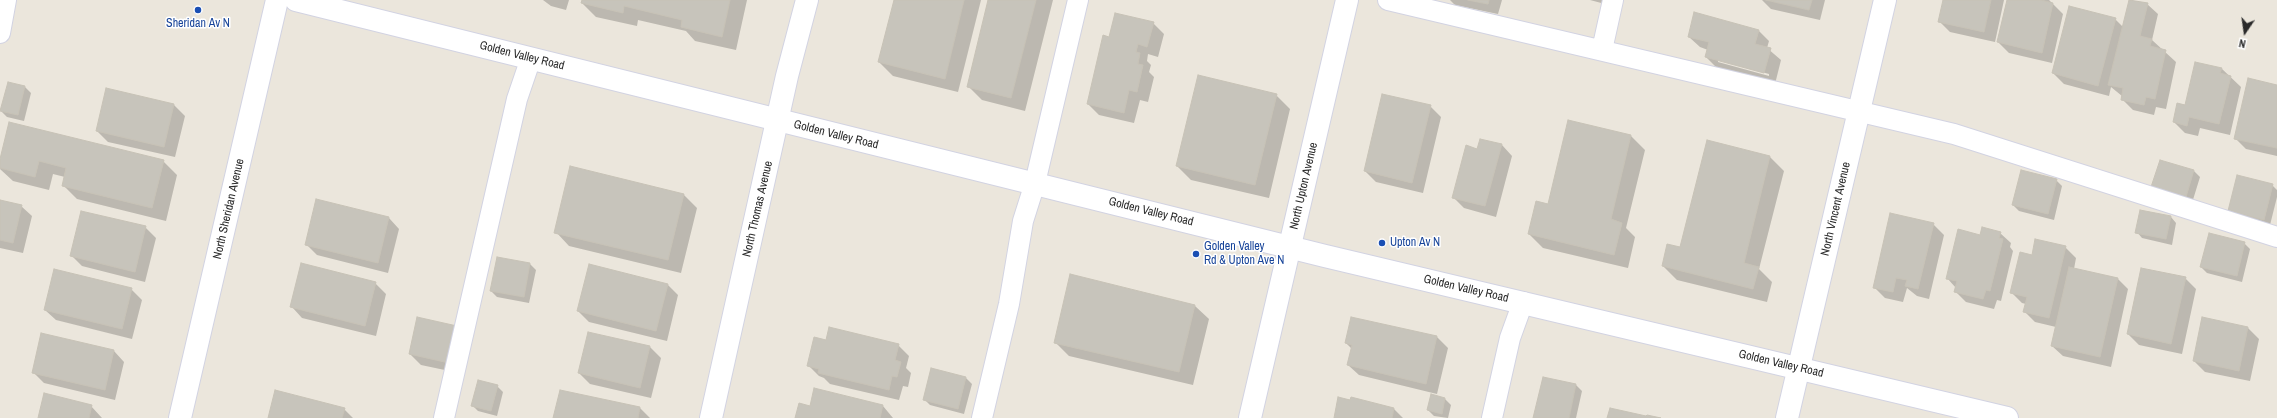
<!DOCTYPE html>
<html>
<head>
<meta charset="utf-8">
<style>
	body { margin:0 }
	#map { position:relative; width:2277px; height:418px; overflow:hidden; background:#ebe6dc; font-family:"Archivo Narrow",sans-serif }
	canvas { display:block }
	.north { position:absolute; left:2225px; top:12px; width:40px; height:40px; -webkit-text-stroke:3px #fff; paint-order:stroke; rotate:193deg; font-size:11px; font-weight:700; line-height:16px; text-align:center; color:#2a2a2a }
	.north::after { content:''; display:block; margin:auto; width:14px; height:18px; background:#2a2a2a; clip-path:polygon(50% 0,100% 100%,50% 72%,0 100%) }
</style>
</head>
<body>
<div id="map">
<canvas width="2277" height="418"></canvas>
<div class="north">N</div>
</div>
<script>
const c = document.querySelector('canvas').getContext('2d');
c.lineJoin = 'round';
function fill(path, color) {
  c.fillStyle = color;
  c.fill(path, 'evenodd');
}
function poly(rows) {
  const path = new Path2D();
  for (const r of rows) {
    path.moveTo(r[0], r[1]);
    for (let i = 2; i < r.length; i += 2) path.lineTo(r[i], r[i + 1]);
  }
  return path;
}
function trace(path, color, width, dash) {
  c.strokeStyle = color;
  c.lineWidth = width;
  c.lineCap = dash ? 'butt' : 'round';
  c.setLineDash(dash || []);
  c.stroke(path);
}
function drawText(font, color, halo, rows, align = 'center') {
  c.font = font + ' "Archivo Narrow",sans-serif';
  c.lineWidth = 3;
  c.setLineDash([]);
  c.textBaseline = 'middle';
  c.strokeStyle = halo;
  c.fillStyle = color;
  for (const [text, x, y, turn = 0] of rows) {
    c.save();
    c.translate(x, y);
    c.rotate((+turn || 0) * Math.PI / 180);
    c.textAlign = isNaN(turn) ? turn : align;
    if (halo) c.strokeText(text, 0, 0);
    c.fillText(text, 0, 0);
    c.restore();
  }
}
fill(poly([
	[543,0,569,0,566,10,551,6],
	[583,0,747,0,736,50,695,41,686,31,638,20,637,26,596,17,582,3],
	[895,0,981,0,958,92,893,76,879,62],
	[989,0,1053,0,1025,111,982,100,968,86],
	[1450,0,1502,0,1498,14,1455,5],
	[1590,0,1606,0,1605,4],
	[1762,0,1825,0,1820,20,1771,9],
	[1944,0,2004,0,1995,42,1950,32,1939,21],
	[2008,0,2049,0,2063,14,2052,63,2009,53,1998,42],
	[2130,0,2147,4,2158,14,2152,40,2176,62,2166,109,2156,107,2154,115,2133,110,2122,99,2122,96,2111,87,2109,96,2064,84,2053,73,2115,19,2123,27],
	[1153,23,1164,34,1158,57,1148,54,1147,61,1151,65,1149,72,1154,77,1148,102,1140,100,1134,123,1099,115,1088,104,1110,38],
	[1759,31,1769,41,1767,48,1781,60,1775,84,1717,68,1706,57,1708,50,1700,47,1689,37],
	[1718,60,1769,74,1769,76,1718,62],
	[2221,68,2241,87,2230,135,2200,128,2198,136,2185,133,2174,122],
	[9,83,25,87,31,93,24,121,7,117,1,111],
	[2277,86,2277,156,2246,149,2236,139],
	[1276,95,1290,109,1269,198,1191,180,1177,166],
	[174,105,185,116,175,157,108,142,97,131],
	[1430,106,1441,117,1423,193,1376,182,1365,171],
	[1569,121,1631,136,1645,150,1626,228,1635,237,1628,268,1543,248,1529,234,1549,205],
	[10,123,163,161,177,175,166,221,77,199,63,185,65,177,53,174,49,190,13,181,0,169],
	[1708,142,1770,157,1784,171,1759,269,1772,282,1767,302,1677,280,1663,266,1681,249],
	[1502,145,1512,156,1496,217,1464,208,1453,197,1478,150],
	[2194,171,2200,177,2192,203,2159,193],
	[2056,180,2062,186,2054,220,2019,211,2013,205],
	[2272,185,2277,190,2277,197,2270,225,2235,217,2229,211],
	[683,194,697,208,681,273,569,246,556,232],
	[0,201,21,206,32,216,23,253,0,248],
	[2171,217,2176,223,2172,245,2142,238,2137,232],
	[389,218,399,229,388,273,317,255,306,244],
	[1933,224,1944,235,1929,299,1917,296,1907,288,1903,302,1885,298,1874,287],
	[145,227,156,238,145,282,82,266,71,255],
	[2000,233,2011,243,2010,247,2013,251,2001,301,1997,300,1994,309,1966,302,1955,291,1956,288,1947,278,1981,236],
	[2244,243,2250,249,2242,282,2207,273,2201,267],
	[2065,247,2076,258,2074,269,2117,278,2128,289,2111,367,2063,356,2052,346,2056,327,2035,322,2025,312,2026,304,2022,303,2011,292,2032,256],
	[530,264,536,270,529,303,497,297,491,291],
	[2185,278,2196,289,2182,354,2139,345,2128,334],
	[375,283,386,294,376,336,302,318,292,307],
	[667,284,678,295,667,341,589,322,578,311],
	[131,289,142,300,132,339,56,320,45,310],
	[1195,306,1209,319,1193,385,1069,356,1055,342],
	[1352,318,1437,337,1448,348,1437,394,1359,375,1348,365,1352,349,1346,343],
	[2203,318,2248,328,2259,339,2250,381,2205,372,2194,361],
	[456,327,459,373,421,365,410,354],
	[589,333,650,347,661,358,651,398,590,384,579,373],
	[827,341,898,345,909,356,906,368,911,373,908,387,903,386,899,400,830,384,824,378,819,376,808,365],
	[114,351,124,362,115,400,44,383,33,372],
	[966,378,972,384,964,414,930,405,924,399],
	[1543,378,1576,385,1582,391,1576,418,1534,418],
	[497,386,503,392,497,416,478,411,472,405],
	[1445,399,1451,405,1448,418,1434,416,1428,410],
	[91,406,102,418,39,418],
	[883,406,893,418,796,418,810,407],
	[640,408,650,418,554,418],
	[344,409,353,418,269,418],
	[1394,409,1403,418,1335,418]
]), '#0003');
const building = poly([
	[582,0,730,0,722,37,681,27,682,20,624,6,623,13,581,3,582,0],
	[894,0,964,0,945,79,878,62,894,0],
	[988,0,1036,0,1011,98,967,87,988,0],
	[1468,0,1489,0,1488,4,1468,0],
	[1766,0,1812,0,1809,10,1766,0],
	[1943,0,1991,0,1984,32,1938,22,1943,0],
	[2007,0,2041,0,2053,3,2042,53,1997,42,2007,0],
	[2129,0,2148,3,2140,36,2152,39,2150,46,2166,50,2155,99,2146,97,2144,105,2121,100,2123,88,2108,85,2129,0],
	[2069,6,2116,18,2098,86,2052,73,2069,6],
	[1694,12,1759,30,1755,44,1771,48,1764,73,1705,57,1709,42,1688,37,1694,12],
	[1115,13,1154,22,1147,47,1138,44,1136,52,1140,53,1138,64,1143,65,1137,92,1129,90,1124,113,1087,104,1103,35,1109,37,1115,13],
	[2195,62,2222,68,2220,73,2231,76,2219,124,2189,117,2187,126,2173,122,2177,103,2185,105,2195,62],
	[1198,75,1277,94,1255,185,1176,166,1198,75],
	[2248,78,2277,85,2277,148,2234,139,2248,78],
	[8,82,25,86,18,115,0,111,8,82],
	[106,88,174,104,164,147,96,131,106,88],
	[1382,94,1431,105,1412,183,1364,171,1382,94],
	[1568,120,1631,135,1611,219,1622,223,1614,255,1528,234,1536,201,1548,204,1568,120],
	[9,122,164,160,152,208,62,186,66,168,39,161,35,177,0,168,0,159,9,122],
	[1480,139,1502,144,1485,206,1452,198,1466,145,1477,149,1480,139],
	[1707,140,1770,156,1744,263,1759,267,1753,289,1662,266,1667,244,1680,247,1707,140],
	[2160,160,2194,170,2186,197,2151,187,2160,160],
	[570,166,684,194,668,260,554,233,570,166],
	[2021,170,2057,179,2048,214,2012,205,2021,170],
	[2237,175,2273,184,2264,220,2228,211,2237,175],
	[316,199,389,217,378,263,305,245,316,199],
	[0,200,22,205,13,243,0,240,0,200],
	[2140,210,2171,216,2166,239,2135,233,2140,210],
	[81,211,146,226,135,272,70,256,81,211],
	[1890,213,1934,223,1918,289,1905,286,1907,280,1896,278,1893,292,1873,288,1890,213],
	[1982,227,2001,232,1999,238,2003,239,1990,291,1986,290,1983,299,1954,292,1957,281,1946,279,1958,229,1980,235,1982,227],
	[2209,233,2245,242,2237,276,2200,267,2209,233],
	[2035,239,2066,246,2049,318,2023,312,2027,297,2010,293,2020,252,2032,255,2035,239],
	[497,257,530,263,524,297,490,291,497,257],
	[301,263,376,282,365,326,290,307,301,263],
	[589,264,668,284,656,331,577,311,589,264],
	[2069,267,2118,278,2100,357,2051,346,2069,267],
	[2141,268,2186,277,2171,344,2127,334,2141,268],
	[54,269,132,288,122,329,44,310,54,269],
	[1070,274,1195,305,1179,372,1054,343,1070,274],
	[417,317,457,326,449,363,409,354,417,317],
	[1351,317,1437,336,1426,384,1347,365,1352,345,1345,343,1351,317],
	[2202,317,2248,327,2239,371,2193,361,2202,317],
	[829,327,899,344,895,360,901,362,897,377,892,376,889,390,818,373,819,369,807,366,814,337,826,340,829,327],
	[588,332,650,346,640,388,578,373,588,332],
	[41,333,114,350,105,390,32,373,41,333],
	[931,368,966,377,958,409,923,400,931,368],
	[1543,377,1576,384,1569,418,1533,418,1543,377],
	[478,380,498,385,491,411,471,406,478,380],
	[814,388,883,405,880,418,795,418,799,403,810,406,814,388],
	[275,390,345,408,342,418,268,418,275,390],
	[560,390,640,407,638,418,553,418,560,390],
	[44,393,92,405,89,418,38,418,44,393],
	[1431,394,1445,398,1442,414,1427,410,1431,394],
	[1338,397,1350,400,1351,397,1394,408,1392,418,1334,418,1338,397],
	[1610,408,1646,416,1647,415,1661,418,1607,418,1610,408]
]);
fill(building, '#c7c4bb');
trace(building, '#c7c2b6', 1);
const lane = poly([
	[1388,0,1954,134,2277,237],
	[0,33,6,0],
	[1602,50,1613,0],
	[444,418,517,99,531,58],
	[982,418,1009,304,1023,221,1035,183,1078,0],
	[1492,418,1510,338,1523,302]
]);
const street = poly([
	[180,418,277,0],
	[711,418,787,76,807,0],
	[1250,418,1347,0],
	[1787,418,1885,0]
]);
const secondary = poly([
	[296,0,1325,256,2007,418]
]);
trace(lane, '#d2d3e2', 22);
trace(street, '#d2d3e2', 24);
trace(secondary, '#d2d3e2', 24);
trace(lane, '#fff', 20);
trace(street, '#fff', 22);
trace(secondary, '#fff', 22);
for (const [x, y, r, color] of [
	[198,10,4,"#1a4fb4"],
	[1382,243,4,"#1a4fb4"],
	[1196,254,4,"#1a4fb4"]
]) {
  const dot = new Path2D();
  dot.arc(x, y, r, 0, 2 * Math.PI);
  c.fillStyle = color;
  c.fill(dot);
  trace(dot, '#fff', 1.5);
}
drawText('12px', '#164399', '#fff', [
	["Sheridan Av N",198,24,"center"],
	["Upton Av N",1390,243],
	["Golden Valley",1204,247],
	["Rd & Upton Ave N",1204,261]
], 'left');
drawText('12px', '#2a2a2a', '#fff', [
	["Golden Valley Road",522,56,14],
	["Golden Valley Road",836,135,14],
	["North Upton Avenue",1304,186,-77],
	["North Sheridan Avenue",229,209,-77],
	["North Thomas Avenue",758,209,-77],
	["North Vincent Avenue",1836,209,-77],
	["Golden Valley Road",1151,212,14],
	["Golden Valley Road",1466,289,13],
	["Golden Valley Road",1781,364,13]
]);
</script>
</body>
</html>
